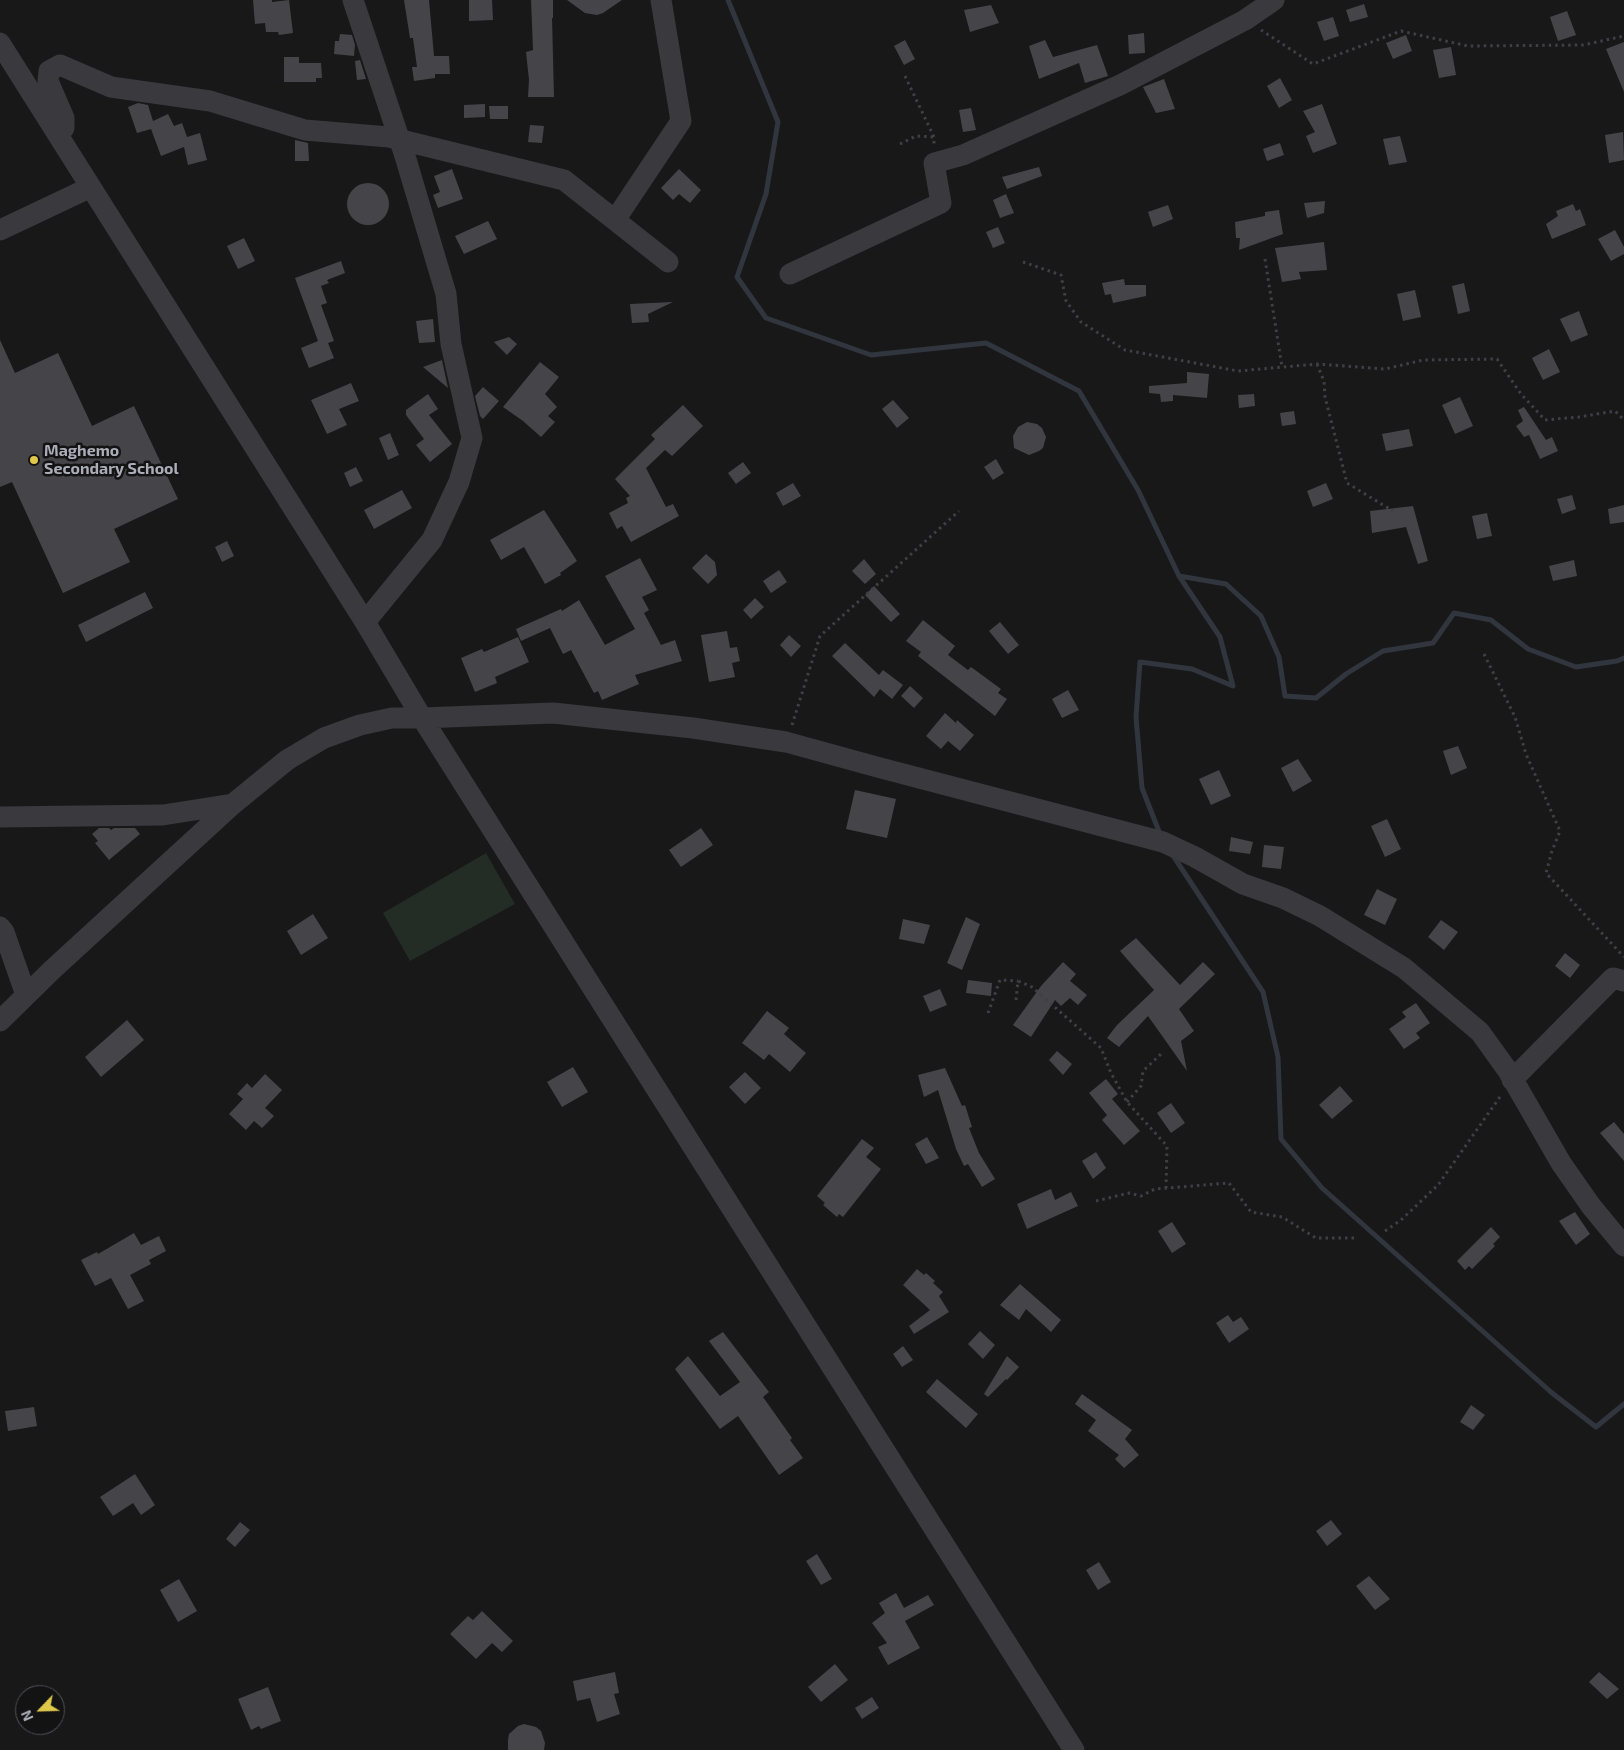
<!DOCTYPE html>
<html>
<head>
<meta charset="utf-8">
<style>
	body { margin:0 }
	#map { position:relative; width:1624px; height:1750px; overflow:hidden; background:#181819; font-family:"Exo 2",sans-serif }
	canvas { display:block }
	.north { position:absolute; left:15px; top:1685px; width:50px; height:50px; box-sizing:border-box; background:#131314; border:1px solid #505156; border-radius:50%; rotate:246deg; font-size:14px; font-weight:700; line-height:20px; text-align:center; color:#abadb8 }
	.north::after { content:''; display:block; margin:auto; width:18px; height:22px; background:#dfc84a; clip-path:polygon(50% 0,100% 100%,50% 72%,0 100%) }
</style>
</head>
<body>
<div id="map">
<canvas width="1624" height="1750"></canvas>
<div class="north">N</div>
</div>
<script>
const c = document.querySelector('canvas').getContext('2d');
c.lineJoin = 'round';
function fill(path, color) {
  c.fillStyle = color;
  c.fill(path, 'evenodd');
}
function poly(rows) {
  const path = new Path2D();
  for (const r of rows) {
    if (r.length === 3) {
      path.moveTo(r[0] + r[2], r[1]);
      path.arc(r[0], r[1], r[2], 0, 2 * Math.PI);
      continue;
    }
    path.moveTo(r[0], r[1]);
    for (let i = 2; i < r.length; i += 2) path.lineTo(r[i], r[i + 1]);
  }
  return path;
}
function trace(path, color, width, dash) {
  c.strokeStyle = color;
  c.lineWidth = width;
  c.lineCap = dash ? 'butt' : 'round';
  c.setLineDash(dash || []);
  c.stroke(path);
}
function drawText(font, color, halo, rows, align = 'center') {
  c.font = font + ' "Exo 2",sans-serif';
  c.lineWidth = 5;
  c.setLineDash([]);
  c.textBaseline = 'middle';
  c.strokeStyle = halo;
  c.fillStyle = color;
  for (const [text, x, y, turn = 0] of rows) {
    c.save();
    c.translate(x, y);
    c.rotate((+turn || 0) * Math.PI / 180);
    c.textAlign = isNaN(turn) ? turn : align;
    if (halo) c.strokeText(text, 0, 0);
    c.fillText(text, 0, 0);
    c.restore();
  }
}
fill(poly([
	[486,853,515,904,410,961,383,913]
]), '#242c26');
trace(poly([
	[728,0,778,122,766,194,737,277,766,318,871,355,986,343,1079,391,1138,490,1179,576,1220,637,1233,686,1192,669,1140,662,1136,717,1142,788,1160,834],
	[1179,576,1226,584,1261,616,1279,657,1285,696,1316,698,1346,674,1383,651,1433,643,1454,613,1491,620,1528,649,1576,667,1617,661,1624,658],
	[1172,854,1263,992,1278,1057,1281,1139,1322,1188,1552,1393,1596,1427,1624,1404]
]), '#31363e', 5);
fill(poly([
	[253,0,272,0,272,2,289,0,293,33,279,35,278,32,266,32,265,23,255,24],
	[404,0,429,0,434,56,449,56,450,74,435,74,435,78,414,81,412,67,417,67,413,38,410,38],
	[469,0,492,0,493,20,469,21],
	[531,0,553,0,553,18,552,18,554,97,528,97,529,80,526,52,533,50],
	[567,0,622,0,603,13,597,15,585,13],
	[1364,4,1368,17,1350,22,1346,10],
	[991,5,999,23,970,32,964,10],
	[1567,11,1576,35,1558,41,1550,17],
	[1333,17,1339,36,1324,41,1317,22],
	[1144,33,1145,53,1129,54,1128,35],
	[340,34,352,35,355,45,354,56,334,54,335,41,339,41],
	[1406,35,1412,51,1393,59,1386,43],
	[905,40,915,59,904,65,894,46],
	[1045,40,1053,57,1097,45,1108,76,1085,83,1079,63,1039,79,1029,46],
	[1624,42,1624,92,1606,49],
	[1451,47,1456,75,1439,78,1433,50],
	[284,57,299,57,299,63,321,63,322,78,316,78,316,82,284,82],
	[360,60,366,79,357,80,355,61],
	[1280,78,1292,100,1279,108,1267,86],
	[1164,79,1175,109,1156,113,1143,87],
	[138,103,148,105,153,121,168,114,174,126,182,123,187,137,200,133,207,160,188,165,184,147,161,156,151,129,137,133,128,107],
	[485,104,485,117,464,118,464,105],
	[1322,104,1337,144,1313,153,1306,136,1315,132,1303,111],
	[489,106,508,106,508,119,490,119],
	[971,108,976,130,963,132,959,110],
	[530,125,544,126,542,143,528,142],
	[1623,132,1624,160,1609,163,1605,135],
	[1400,136,1407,162,1389,165,1383,139],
	[295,140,308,143,309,161,295,161],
	[1280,143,1284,155,1267,161,1263,149],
	[1039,167,1042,176,1007,189,1002,177],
	[452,169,463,199,438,208,433,195,440,192,434,176],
	[679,169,701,190,690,203,679,194,673,200,661,188],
	[368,204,21],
	[1006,194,1014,213,1000,218,993,200],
	[1325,201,1324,213,1307,218,1304,203],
	[1573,204,1576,211,1580,209,1586,225,1552,239,1546,224,1558,216,1556,211],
	[1168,205,1173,219,1153,227,1148,212],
	[1279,210,1283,234,1239,250,1240,238,1236,238,1235,222,1265,216,1265,212],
	[488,221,497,239,464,254,455,236],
	[998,227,1005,243,993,248,986,232],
	[1615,230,1624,247,1624,254,1611,261,1598,239],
	[244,238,255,261,238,269,227,246],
	[1324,242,1327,270,1299,272,1301,279,1282,282,1275,248],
	[341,261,345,273,327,280,329,283,321,286,327,303,321,305,334,341,328,343,334,358,309,368,301,348,318,341,295,278],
	[1124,279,1125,285,1146,285,1146,296,1113,303,1111,294,1105,295,1102,283],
	[1464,283,1470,311,1458,314,1452,286],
	[1415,290,1421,317,1403,321,1397,294],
	[673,302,648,314,649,322,632,323,630,304],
	[1579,311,1588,335,1571,342,1560,319],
	[433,319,435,342,419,343,416,321],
	[509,337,517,344,507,355,494,342],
	[0,340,15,373,58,353,92,426,134,406,178,499,114,529,130,562,63,593,12,482,0,487],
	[1549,349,1560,372,1543,380,1532,358],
	[442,360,448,388,423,367],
	[540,362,559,377,545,394,557,407,548,416,555,422,541,437,523,421,503,407],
	[1187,372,1209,374,1207,398,1173,395,1173,401,1161,402,1160,394,1149,393,1149,386,1187,383],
	[351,383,359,401,339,409,347,425,327,434,311,400],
	[483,387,499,401,483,419,480,416,475,396],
	[428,394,438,409,429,415,452,444,430,462,416,445,424,439,406,415,406,410],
	[1254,394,1255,406,1239,408,1238,395],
	[1460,397,1473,426,1455,434,1442,405],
	[893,400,909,418,897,428,882,409],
	[683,405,703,426,672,456,665,450,646,468,666,507,673,504,679,516,631,542,622,526,617,529,609,513,628,503,626,498,630,496,615,479,655,439,651,435],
	[1524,407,1546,440,1552,437,1558,451,1540,459,1529,435,1524,437,1516,426,1523,421,1518,410],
	[1294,411,1296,424,1282,426,1280,413],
	[1027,422,1037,424,1042,428,1046,437,1043,448,1039,451,1029,455,1014,448,1013,436,1018,427],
	[1409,429,1413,446,1386,451,1382,434],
	[390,433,399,455,388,460,379,438],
	[996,459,1004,473,993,480,984,467],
	[743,462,751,473,736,484,728,473],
	[356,467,363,481,350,487,344,473],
	[793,483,801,496,783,506,776,493],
	[1326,483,1333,499,1313,507,1307,491],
	[402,490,412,508,374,529,364,510],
	[1572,495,1576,509,1562,514,1557,499],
	[1624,505,1624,522,1610,524,1608,509],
	[1413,506,1428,561,1418,564,1406,527,1372,533,1370,511],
	[544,510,577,561,560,573,561,575,545,584,524,547,501,560,490,540],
	[1487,513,1492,536,1477,539,1472,516],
	[227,541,234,556,222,562,215,547],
	[706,554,715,562,717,575,708,584,692,568],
	[640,558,657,590,642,597,649,610,644,613,661,645,675,640,682,661,635,675,639,684,602,700,598,691,594,693,571,650,563,654,550,628,521,641,516,629,561,609,562,611,579,600,605,645,635,629,605,576],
	[864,559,876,574,865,584,852,571],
	[1574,560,1577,576,1553,581,1549,566],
	[779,570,787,582,771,593,763,581],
	[874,586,900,614,891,622,865,595],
	[145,592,153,608,86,642,78,625],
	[755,598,764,607,751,619,743,610],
	[923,620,955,646,948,655,968,670,971,667,1001,689,998,693,1007,699,995,716,918,656,921,652,906,641],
	[1000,622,1019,645,1008,654,989,631],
	[727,631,730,648,737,647,740,661,732,663,735,677,709,682,701,635],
	[789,635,801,646,791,657,780,645],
	[518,637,529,662,495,677,497,683,475,692,461,658,482,649,484,652],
	[845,643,879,675,883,670,903,685,892,699,880,689,874,697,832,656],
	[910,686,923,698,914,708,901,696],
	[1068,690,1079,710,1062,718,1052,699],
	[945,713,956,723,957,720,974,735,960,751,948,741,941,749,926,736],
	[1458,746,1467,768,1451,775,1443,751],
	[1298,759,1312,781,1293,792,1281,768],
	[1219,770,1231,796,1211,805,1199,779],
	[855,790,896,799,887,838,846,829],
	[1387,819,1401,849,1385,857,1371,826],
	[99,828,109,828,111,830,114,828,135,828,140,834,109,860,95,843,98,841,92,834],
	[701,828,713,845,681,867,669,850],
	[1231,837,1253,842,1250,854,1229,851],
	[1264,845,1284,847,1281,869,1262,867],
	[1377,889,1397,899,1385,925,1364,915],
	[313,914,328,938,301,955,287,931],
	[966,917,980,924,962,970,947,963],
	[903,919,930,925,924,944,899,939],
	[1441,920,1458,932,1444,950,1428,937],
	[1136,938,1180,985,1203,962,1215,974,1179,1009,1194,1031,1181,1041,1187,1071,1148,1016,1119,1047,1107,1038,1117,1025,1154,990,1120,951],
	[1565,953,1580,965,1570,978,1555,966],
	[1063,962,1076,974,1070,981,1087,995,1078,1005,1070,998,1061,1006,1055,1000,1031,1037,1013,1025,1041,986],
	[968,980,992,983,991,996,966,993],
	[940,989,947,1005,930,1012,923,996],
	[1416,1003,1430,1023,1416,1033,1420,1038,1404,1049,1389,1029,1406,1017,1402,1012],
	[767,1011,789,1028,784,1034,806,1053,790,1072,769,1054,764,1060,742,1043],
	[127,1020,144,1040,101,1077,85,1057],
	[1057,1051,1072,1064,1063,1075,1049,1060],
	[573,1067,588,1092,562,1107,547,1082],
	[945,1068,962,1106,965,1105,972,1127,969,1128,979,1153,995,1179,982,1187,968,1164,964,1166,956,1149,938,1090,924,1097,918,1075],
	[745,1072,761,1088,745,1104,729,1087],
	[265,1074,282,1090,265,1108,274,1116,262,1128,254,1121,246,1130,229,1114,243,1099,237,1094,247,1083,252,1088],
	[1106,1079,1118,1094,1112,1099,1140,1131,1124,1145,1102,1120,1107,1115,1089,1093],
	[1340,1086,1353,1101,1332,1119,1319,1105],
	[1171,1103,1185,1123,1171,1133,1157,1113],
	[1614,1122,1624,1134,1624,1161,1600,1133],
	[927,1137,939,1158,926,1164,915,1144],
	[862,1139,874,1148,866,1157,881,1169,843,1217,839,1214,837,1217,823,1205,825,1203,817,1196],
	[1096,1152,1106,1168,1093,1179,1082,1161],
	[1051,1189,1055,1200,1071,1192,1078,1206,1027,1229,1017,1204],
	[1575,1212,1590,1234,1576,1245,1559,1221],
	[1172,1222,1186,1244,1172,1253,1158,1231],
	[1491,1227,1500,1237,1493,1244,1495,1246,1472,1269,1469,1266,1465,1270,1457,1261],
	[134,1233,141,1245,159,1236,166,1251,149,1260,151,1264,130,1275,144,1301,128,1309,111,1278,95,1286,81,1260,97,1252,98,1254],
	[917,1269,924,1275,926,1273,935,1281,933,1283,943,1292,939,1296,949,1312,914,1334,909,1326,930,1310,903,1285],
	[1020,1284,1061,1320,1051,1332,1026,1309,1019,1320,1000,1305],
	[1228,1315,1233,1322,1241,1317,1249,1329,1229,1343,1216,1323],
	[980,1331,995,1345,983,1359,968,1344],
	[723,1332,769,1392,763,1397,792,1438,790,1440,803,1458,779,1475,738,1416,720,1429,675,1369,688,1356,720,1396,740,1382,709,1341],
	[903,1346,913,1360,902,1367,893,1354],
	[1007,1356,1019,1367,1007,1380,1006,1379,988,1397,984,1394],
	[937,1379,978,1414,966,1428,926,1392],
	[1082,1394,1132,1430,1125,1439,1139,1455,1124,1468,1115,1459,1119,1455,1088,1431,1096,1420,1075,1404],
	[1471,1405,1485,1415,1473,1430,1460,1422],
	[34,1407,37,1426,8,1431,5,1411],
	[135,1474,155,1505,141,1515,133,1503,113,1516,100,1497],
	[1331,1520,1342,1534,1327,1546,1316,1531],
	[240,1522,250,1530,235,1547,226,1539],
	[817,1554,832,1579,821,1585,806,1561],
	[1099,1562,1111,1582,1098,1590,1086,1570],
	[1369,1576,1390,1599,1375,1610,1356,1586],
	[179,1579,197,1611,178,1622,160,1590],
	[896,1593,904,1608,928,1595,934,1605,905,1621,920,1648,888,1665,878,1647,887,1643,872,1623,885,1613,879,1603],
	[482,1611,513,1641,502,1652,492,1643,476,1659,450,1634,468,1616,473,1620],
	[835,1664,848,1680,821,1702,808,1687],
	[615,1672,619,1693,614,1694,620,1714,597,1722,590,1698,577,1701,573,1681],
	[1599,1672,1619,1689,1607,1699,1589,1682],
	[268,1687,281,1721,261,1729,259,1726,251,1730,238,1699],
	[872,1697,879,1708,862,1719,855,1708],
	[524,1724,536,1727,541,1731,545,1743,544,1750,508,1750,508,1740,509,1734,518,1726]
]), '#454549');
trace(poly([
	[1261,30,1313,64,1401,31,1468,46,1583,45,1624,36],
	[905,76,934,137,934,145],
	[900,144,916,136,934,137],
	[1265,259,1282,367],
	[1023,262,1061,275,1066,301,1081,322,1125,350,1238,371,1317,364,1385,369,1423,360,1497,359,1521,394,1545,420,1579,417,1615,411,1624,420],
	[1317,364,1324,381,1325,397,1347,483,1393,511],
	[1484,654,1515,717,1526,754,1560,831,1552,851,1546,873,1624,957],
	[792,725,820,636,959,511],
	[1016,1000,1018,981,1032,987,1101,1048,1111,1073,1127,1102,1167,1146,1166,1188],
	[988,1013,1000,980,1018,981],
	[1127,1102,1141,1086,1143,1071,1162,1053],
	[1096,1201,1129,1193,1141,1196,1155,1189,1229,1183,1251,1212,1282,1217,1316,1238,1355,1238],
	[1385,1231,1401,1220,1438,1185,1502,1094]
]), '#3f4045', 3, [2.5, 4]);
trace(poly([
	[353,0,405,156,446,294,451,344,472,438,459,482,432,540,365,622],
	[0,43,365,622,422,718,1074,1750],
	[58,135,64,128,64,118,48,81,49,71,60,65,111,87,210,101,305,130,389,137,564,180,668,262],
	[615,220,681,121,661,0],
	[0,230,91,187],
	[790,274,941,203,934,163,963,155,1120,85,1245,20,1274,0],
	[0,817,163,815,233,804],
	[0,927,4,932,26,995],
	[0,1021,52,970,233,804,287,760,324,738,360,725,392,718,422,718,553,713,693,728,786,742,877,767,1163,842,1195,857,1243,884,1283,898,1320,916,1404,968,1480,1032,1508,1071,1561,1163,1591,1206,1624,1246],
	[1512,1080,1613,978,1624,981]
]), '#39393e', 21);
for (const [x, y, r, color] of [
	[34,460,5,"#dfc84a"]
]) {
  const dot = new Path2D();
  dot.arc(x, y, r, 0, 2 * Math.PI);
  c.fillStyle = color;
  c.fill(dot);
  trace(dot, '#131314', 2);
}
drawText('bold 16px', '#abadb8', '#131314', [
	["Maghemo",44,451],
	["Secondary School",44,469]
], 'left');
</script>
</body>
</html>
